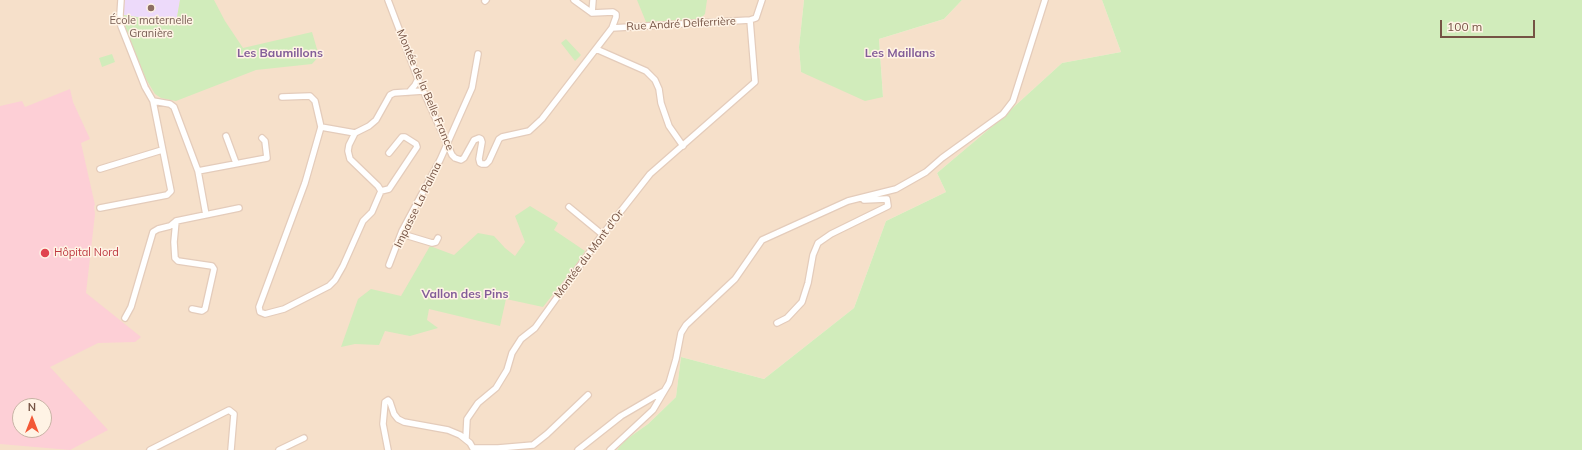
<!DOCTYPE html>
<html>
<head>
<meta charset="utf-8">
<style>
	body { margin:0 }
	#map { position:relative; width:1582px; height:450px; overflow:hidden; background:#feefdc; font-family:Mulish,sans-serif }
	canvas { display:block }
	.north { position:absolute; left:12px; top:398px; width:40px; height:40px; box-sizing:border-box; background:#fff3e5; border:1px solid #c8b3a5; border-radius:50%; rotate:0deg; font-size:11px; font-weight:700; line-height:16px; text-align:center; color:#755344 }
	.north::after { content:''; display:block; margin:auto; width:14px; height:18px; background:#f35836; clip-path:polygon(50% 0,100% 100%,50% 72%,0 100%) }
	.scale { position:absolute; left:1440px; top:20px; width:95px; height:18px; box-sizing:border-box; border:2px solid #755344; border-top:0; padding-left:5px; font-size:12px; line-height:14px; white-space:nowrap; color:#755344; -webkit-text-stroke:3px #fff3e5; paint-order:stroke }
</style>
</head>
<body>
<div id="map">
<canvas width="1582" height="450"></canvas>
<div class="north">N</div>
<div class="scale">100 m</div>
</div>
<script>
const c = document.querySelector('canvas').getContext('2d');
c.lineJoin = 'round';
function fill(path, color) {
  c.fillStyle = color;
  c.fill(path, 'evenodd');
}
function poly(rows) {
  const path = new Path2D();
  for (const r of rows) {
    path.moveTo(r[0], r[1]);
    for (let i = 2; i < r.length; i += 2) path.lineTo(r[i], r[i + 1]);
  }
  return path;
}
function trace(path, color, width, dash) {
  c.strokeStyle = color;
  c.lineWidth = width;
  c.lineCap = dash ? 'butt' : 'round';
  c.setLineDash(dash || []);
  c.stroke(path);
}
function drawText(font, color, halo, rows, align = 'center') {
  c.font = font + ' Mulish,sans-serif';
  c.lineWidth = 3;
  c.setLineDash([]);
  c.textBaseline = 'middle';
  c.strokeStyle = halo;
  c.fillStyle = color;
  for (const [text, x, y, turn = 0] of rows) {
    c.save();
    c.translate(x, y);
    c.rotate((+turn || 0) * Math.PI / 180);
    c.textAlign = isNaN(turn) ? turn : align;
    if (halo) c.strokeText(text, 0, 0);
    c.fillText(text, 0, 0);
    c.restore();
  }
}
fill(poly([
	[0,0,804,0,799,47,801,72,883,97,879,39,944,19,962,0,1102,0,1121,52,1062,63,995,124,937,173,946,192,886,221,854,308,764,379,681,357,676,397,648,424,624,441,617,450,0,450],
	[20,406,44,406,44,430,20,430]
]), '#f6e0ca');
fill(poly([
	[124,0,180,0,176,23,124,15]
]), '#eddafa');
fill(poly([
	[70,89,73,102,90,139,81,143,95,205,94,206,95,214,86,293,141,337,135,342,98,343,50,367,108,430,70,450,0,444,0,106,22,101,25,107],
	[20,406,44,406,44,430,20,430]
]), '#fdcfd6');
fill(poly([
	[180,0,214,0,225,21,243,48,312,32,319,56,312,64,256,70,176,101,161,98,155,94,146,79,131,43,124,23,124,15,176,23],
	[637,0,707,0,705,14,700,19,646,22],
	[804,0,962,0,944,19,879,39,883,97,865,101,801,72,799,47],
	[1102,0,1582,0,1582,450,617,450,624,441,648,424,676,397,681,357,764,379,854,308,886,221,946,192,937,173,995,124,1062,63,1121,52],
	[566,39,581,55,575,61,561,43],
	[112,54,115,62,102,67,99,58],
	[530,206,558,223,554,230,585,251,573,269,543,307,506,299,500,326,429,309,427,320,438,328,410,336,385,331,379,345,355,344,341,347,358,299,371,289,401,296,430,246,454,255,478,233,494,236,505,248,515,256,525,242,515,216]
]), '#d1ecbb');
const minor = poly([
	[121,0,120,15,121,26,145,87,153,101,170,104,174,107,198,171,206,215],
	[388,0,418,79,452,155,455,158,461,160,464,158,474,140,479,138,481,139,482,142,479,159,480,163,482,164,486,164,489,161,499,139,502,137,529,131,542,119,612,28,616,17,616,14,613,12,592,13,574,0],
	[485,1,486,0],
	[592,13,593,0],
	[612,28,750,20,756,18,762,0],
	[596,49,646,71,655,80,659,89,661,103,669,126,683,146],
	[409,92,415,85,418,79],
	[282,97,310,96,315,101,321,127,305,183,259,307,260,312,265,314,284,309,329,286,335,280,343,266,363,221,372,212,381,191,378,186,350,159,348,151,349,145,355,133],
	[321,127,355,133,369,126,376,120,390,95,394,93,423,91],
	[226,136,236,163],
	[100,169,162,150],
	[198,171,267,158,265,141,262,138],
	[381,191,389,189,417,147,416,144,405,137,402,137,389,153],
	[569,207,603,235],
	[100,208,167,195,171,191,153,101],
	[176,221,174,242,175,258,178,261,212,266,214,269,205,309,202,311,192,309],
	[402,234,432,243,436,242,438,238],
	[389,265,402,231,440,160,472,88,478,54],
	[125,318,131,307,153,232,158,229,170,226,176,221,239,208],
	[777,323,787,318,802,302,808,283,813,255,818,243,831,234,888,206,887,199,864,200],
	[466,438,467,419,478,403,496,388,507,370,512,353,521,339,535,328,599,239,650,174,755,82,750,20],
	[473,448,498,448,533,445,547,434,588,395],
	[150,450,229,410,234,414,231,450],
	[279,450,304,438],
	[388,450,383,424,385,402,388,400,390,402,394,414,398,419,404,422,448,430,460,435,470,443,474,450],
	[578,450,621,416,662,392],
	[610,450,653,410,669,383,676,359,681,333,686,325,735,279,762,240,848,201,896,189,926,172,942,158,1003,114,1013,101,1045,0]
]);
trace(minor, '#e4ccbb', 8);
trace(minor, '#fff', 5.5);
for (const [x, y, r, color] of [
	[151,8,4,"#8d6e63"],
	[45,253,5,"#e0444e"]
]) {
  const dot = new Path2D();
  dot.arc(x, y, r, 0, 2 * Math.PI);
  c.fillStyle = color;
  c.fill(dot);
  trace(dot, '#fff3e5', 1.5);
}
drawText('11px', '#785e54', '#fff3e5', [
	["École maternelle",151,21],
	["Granière",151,34]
]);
drawText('11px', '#755344', '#fff3e5', [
	["Rue André Delferrière",681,24,-3],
	["Montée de la Belle France",425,90,67],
	["Impasse La Palma",418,205,-64],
	["Montée du Mont d'Or",589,254,-53]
]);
drawText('11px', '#be3a42', '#fff3e5', [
	["Hôpital Nord",54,253]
], 'left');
drawText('bold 12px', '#835e99', '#fff3e5', [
	["Les Baumillons",280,53],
	["Les Maillans",900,53],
	["Vallon des Pins",465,294]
]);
</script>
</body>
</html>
